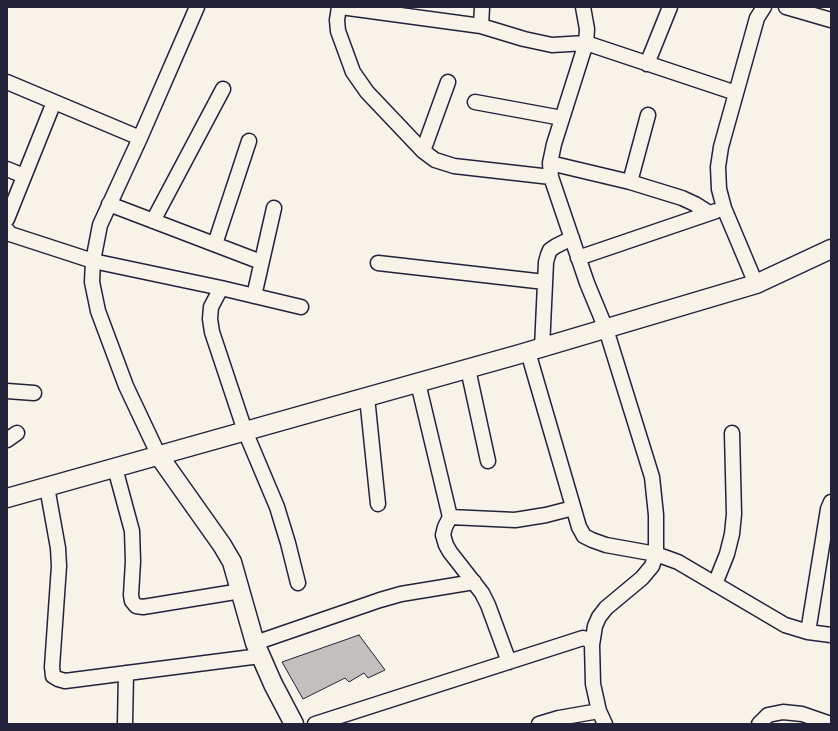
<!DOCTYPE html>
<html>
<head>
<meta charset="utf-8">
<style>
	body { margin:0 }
	#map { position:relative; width:838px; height:731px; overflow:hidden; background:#f7f3e8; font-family:"Playpen Sans",sans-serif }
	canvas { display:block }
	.frame { position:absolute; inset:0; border:8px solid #22223b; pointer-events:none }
</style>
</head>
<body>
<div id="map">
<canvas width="838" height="731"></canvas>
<div class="frame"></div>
</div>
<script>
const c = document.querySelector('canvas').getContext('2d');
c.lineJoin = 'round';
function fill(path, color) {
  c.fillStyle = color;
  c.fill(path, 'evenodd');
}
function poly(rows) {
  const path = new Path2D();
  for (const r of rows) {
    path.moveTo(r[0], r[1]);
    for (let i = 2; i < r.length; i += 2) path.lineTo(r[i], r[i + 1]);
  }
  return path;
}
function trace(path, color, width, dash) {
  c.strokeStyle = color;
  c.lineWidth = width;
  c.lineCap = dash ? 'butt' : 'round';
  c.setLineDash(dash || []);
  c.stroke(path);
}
const building = poly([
	[359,635,385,670,368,678,364,673,349,682,345,678,303,699,282,662,359,635]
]);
fill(building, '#c2bfbd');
trace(building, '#22223b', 1);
const minor = poly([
	[339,7,337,20,338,31,353,72,367,92,423,151,435,160,454,166,551,177],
	[341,7,481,26,524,39,552,45,586,43,736,93],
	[583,7,587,29,586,43,554,144,550,163,551,177,587,283,606,329,652,477,656,515,656,554,652,566,642,578,606,608,599,617,595,626,592,645],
	[786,7,831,20],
	[481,26,482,7],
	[647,64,670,7],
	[7,82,140,138],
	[475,102,562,118],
	[423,151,448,82],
	[550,163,630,182,682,198,695,204,709,213],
	[7,169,24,176],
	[630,182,648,115],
	[109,204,261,262],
	[7,219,54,102],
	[153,221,223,89],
	[7,230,10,234,93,261,221,288],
	[215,244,249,141],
	[578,258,716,211],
	[378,263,545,282],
	[756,284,724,208,719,189,718,167,721,147,757,18,764,7],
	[254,296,274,208],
	[542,348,546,262,548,255,550,250,556,246,572,238],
	[528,352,579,527,584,536,592,540,606,545,656,554,678,562,785,625,808,632,831,635],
	[468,369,488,461],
	[418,383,450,517,515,520,546,515,573,508],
	[7,391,34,393],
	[367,397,378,504],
	[7,440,17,433],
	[159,456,126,386,98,311,92,282,93,261,100,225,140,138,197,7],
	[115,468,132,531,133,561,131,595,132,601,136,606,143,607,241,591],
	[47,487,58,548,59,566,52,667,53,676,58,679,65,681,260,656],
	[450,517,445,527,443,535,446,545,450,552,482,593,488,605,509,662],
	[298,583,288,543,277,507,245,431,212,332,210,319,211,307,221,288,301,307],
	[715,584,727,554,732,534,734,514,732,433],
	[808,632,828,509,831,502],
	[255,643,380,600,401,594,474,582],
	[125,724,126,673],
	[315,724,583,638,589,640,592,645,593,684,599,711,605,724],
	[539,724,559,718,599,711],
	[759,724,768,715,783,712,802,714,831,724]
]);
const tertiary = poly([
	[159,456,222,545,232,562,255,643,273,684,294,724],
	[7,498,520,354,756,284,831,249]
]);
trace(minor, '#22223b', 17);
trace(tertiary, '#22223b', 21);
trace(minor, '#f7f3e8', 14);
trace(tertiary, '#f7f3e8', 18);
</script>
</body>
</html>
